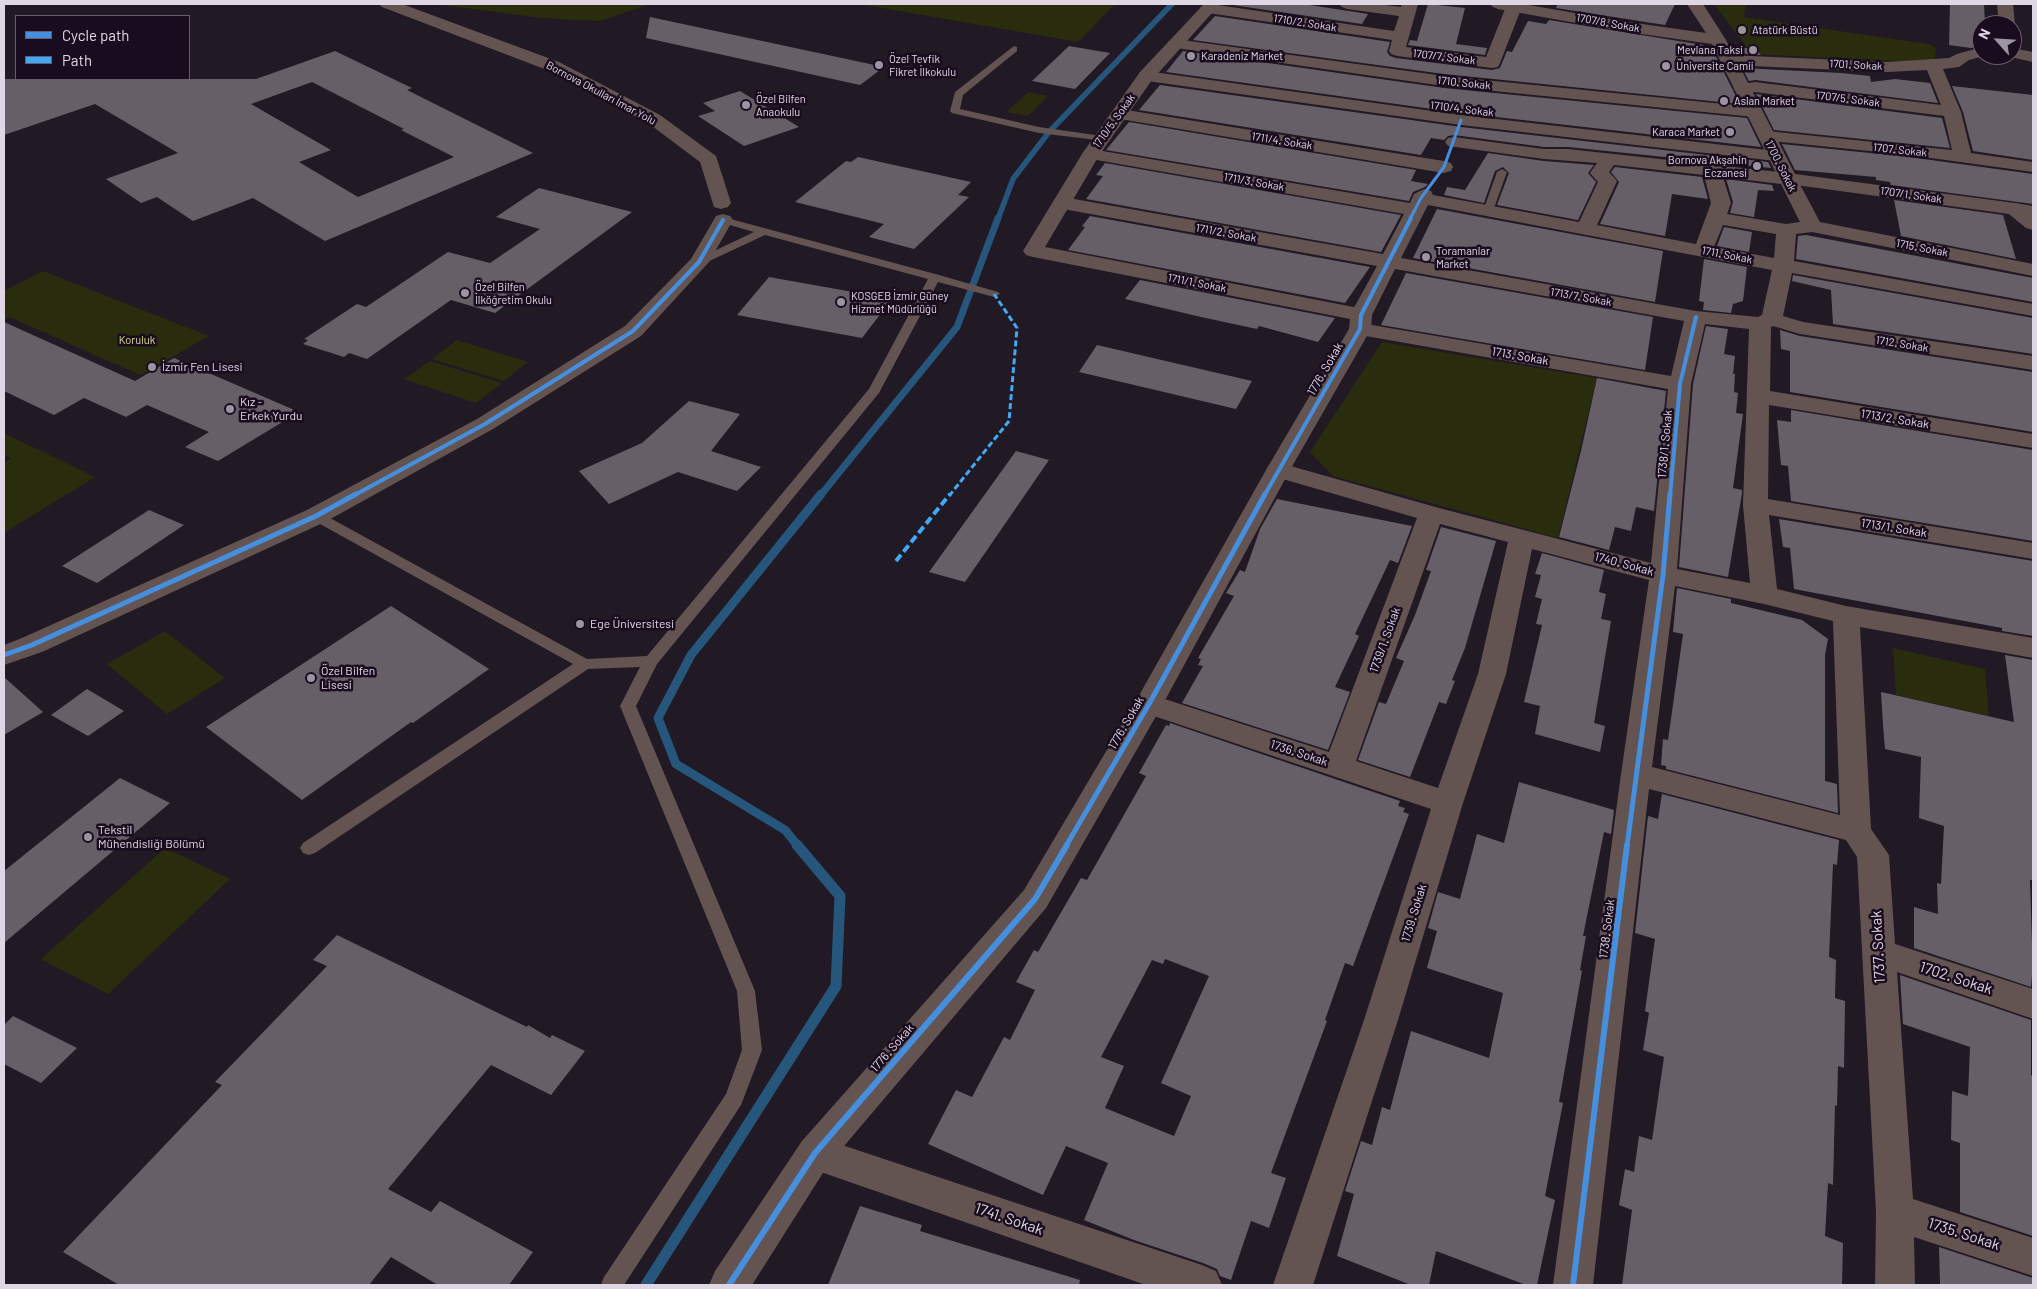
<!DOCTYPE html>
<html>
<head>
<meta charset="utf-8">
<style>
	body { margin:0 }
	#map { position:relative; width:2037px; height:1289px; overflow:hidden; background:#211924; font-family:Barlow,sans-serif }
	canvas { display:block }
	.frame { position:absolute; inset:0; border:5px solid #e0d7e4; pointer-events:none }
	.legend { position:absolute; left:15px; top:15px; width:175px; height:65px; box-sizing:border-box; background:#190c1e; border:1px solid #695d6d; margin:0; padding:6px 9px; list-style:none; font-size:15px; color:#e0d7e4 }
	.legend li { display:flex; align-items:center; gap:10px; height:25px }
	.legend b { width:25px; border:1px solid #695d6d }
	.north { position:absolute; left:1972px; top:15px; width:50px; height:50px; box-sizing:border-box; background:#190c1e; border:1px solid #695d6d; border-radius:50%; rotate:296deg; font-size:14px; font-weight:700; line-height:20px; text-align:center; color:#e0d7e4 }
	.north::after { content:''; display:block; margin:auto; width:18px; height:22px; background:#9d94a1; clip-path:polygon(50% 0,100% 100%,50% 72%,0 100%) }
</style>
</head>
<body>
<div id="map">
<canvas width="2037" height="1289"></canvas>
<div class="frame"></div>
<ul class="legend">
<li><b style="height:6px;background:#468fdf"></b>Cycle path</li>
<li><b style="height:6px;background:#3fa9f5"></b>Path</li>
</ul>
<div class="north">N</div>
</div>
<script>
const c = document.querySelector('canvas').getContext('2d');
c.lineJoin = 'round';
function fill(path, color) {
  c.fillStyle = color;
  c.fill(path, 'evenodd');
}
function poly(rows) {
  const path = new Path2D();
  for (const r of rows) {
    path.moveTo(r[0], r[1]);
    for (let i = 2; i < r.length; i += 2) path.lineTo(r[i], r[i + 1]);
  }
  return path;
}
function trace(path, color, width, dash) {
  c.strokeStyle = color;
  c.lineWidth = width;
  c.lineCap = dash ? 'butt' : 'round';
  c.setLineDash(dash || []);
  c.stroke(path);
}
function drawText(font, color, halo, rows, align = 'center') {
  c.font = font + ' Barlow,sans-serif';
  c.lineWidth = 5;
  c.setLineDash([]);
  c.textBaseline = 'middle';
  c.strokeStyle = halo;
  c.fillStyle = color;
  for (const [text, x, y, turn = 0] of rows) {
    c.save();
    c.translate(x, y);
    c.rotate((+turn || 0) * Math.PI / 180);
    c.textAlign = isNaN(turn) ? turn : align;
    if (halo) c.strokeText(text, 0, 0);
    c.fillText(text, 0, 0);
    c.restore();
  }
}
fill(poly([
	[434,4,650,4,600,21,542,18],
	[859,4,1115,4,1078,42],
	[1714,4,1746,4,1744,17,1928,44,1936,48,1934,63,1752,54],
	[1028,92,1048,96,1028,116,1007,112],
	[43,271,209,336,140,375,9,317,4,320,4,291],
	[457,340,528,362,504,381,432,359],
	[1382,342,1597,378,1558,538,1333,476,1310,452],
	[430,361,502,383,476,403,404,379],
	[4,433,64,462,95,477,4,533,4,463,11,458,4,455],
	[165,631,225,678,167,714,107,664],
	[1893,648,1985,669,1989,716,1896,695],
	[165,848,230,879,108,994,41,959]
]), '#2a2c0e');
trace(poly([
	[998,219,1013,179,1049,132,1172,4]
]), '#26567c', 5.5);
trace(poly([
	[820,496,957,327,998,218]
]), '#26567c', 7);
trace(poly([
	[798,846,785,830,676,764,658,718,691,655,821,494]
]), '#26567c', 9);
trace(poly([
	[646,1285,836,986,840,896,797,845]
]), '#26567c', 11);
fill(poly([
	[1226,4,1303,4,1368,14,1362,24],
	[1428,4,1465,8,1456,44,1487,48,1485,55,1408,45,1410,40,1417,41],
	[1558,4,1675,4,1665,25,1556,8],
	[1950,4,1984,4,1985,25,1982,25,1982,45,1971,48,1949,45],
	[1215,16,1390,42,1387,52,1390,56,1396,58,1492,70,1500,68,1507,51,1512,52,1528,21,1546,24,1549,20,1703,45,1705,49,1712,49,1740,104,1444,74,1193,40],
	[650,17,884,67,860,85,646,38],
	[1069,46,1110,53,1075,89,1032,81],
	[1732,48,1754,48,1761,55,1735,53],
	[335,51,412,88,407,90,533,153,325,241,253,198,193,221,157,197,141,203,106,179,178,153,95,104,4,135,4,79,256,79],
	[312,82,404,129,401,130,454,157,358,197,299,162,331,150,251,104],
	[1183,51,1444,88,1747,118,1761,147,1461,113,1166,72],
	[1742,68,1841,73,1870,76,1871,82,1895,79,1930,83,1938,103,1755,80,1749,81],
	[1160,85,1461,127,1768,162,1771,168,1568,147,1544,147,1454,135,1448,136,1444,140,1431,138,1421,155,1139,110],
	[1952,86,2033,95,2033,160,1973,151,1963,112],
	[740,91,799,127,744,146,698,116,715,111,703,103],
	[1756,94,1942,118,1950,148,1774,130],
	[1129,122,1416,170,1411,181,1428,184,1425,187,1413,192,1409,201,1106,150],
	[1782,144,1909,157,2033,174,2032,185,2033,204,1891,185,1890,182,1876,180,1876,177,1795,170],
	[1488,153,1544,161,1594,165,1588,173,1596,182,1578,220,1497,205,1509,173,1503,167,1495,171,1484,203,1444,195,1447,187,1465,190],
	[858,157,971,182,958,195,969,197,914,249,869,237,884,224,795,202,846,161,851,162],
	[1105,163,1401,215,1381,252,1086,199,1103,176,1096,175],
	[1615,167,1702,177,1708,199,1672,194,1665,236,1600,224,1619,182,1611,172],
	[1726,179,1772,185,1774,191,1758,190,1754,217,1730,213,1733,202],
	[539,188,632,212,495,313,451,300,367,359,349,353,344,357,303,344,308,340,304,339,357,304,366,307,448,252,490,263,540,229,496,217],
	[1894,200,2003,215,2016,259,1901,236],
	[1437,209,1663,251,1655,302,1413,258],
	[1090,216,1370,267,1345,303,1068,250,1085,227,1082,226],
	[1724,227,1752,232,1749,252,1717,246],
	[1806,235,2033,278,2033,302,1796,259,1798,236],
	[1704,259,1747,267,1743,301,1733,304,1731,313,1703,310,1704,302,1699,301],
	[1406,273,1653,317,1645,370,1381,325],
	[1793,275,2033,318,2033,354,1833,324,1831,290,1792,281],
	[769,277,892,299,862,338,737,315],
	[1140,280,1335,318,1318,342,1259,326,1257,329,1201,317,1125,299],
	[4,322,135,381,174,358,299,412,218,461,185,447,209,432,147,405,126,417,84,398,54,415,4,391],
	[1706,326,1728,329,1724,354,1735,356,1733,374,1735,374,1734,392,1738,393,1736,413,1743,414,1733,488,1742,490,1742,493,1728,577,1679,567,1693,384],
	[1780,330,1800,336,2033,372,2033,432,1790,392,1790,351,1781,349],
	[1097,345,1252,381,1236,409,1079,372],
	[1597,378,1666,391,1654,511,1636,507,1631,531,1615,527,1609,550,1559,537,1581,451],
	[689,401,740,414,711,451,761,467,737,491,678,472,609,504,579,471,642,443],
	[1791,410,2033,450,2033,541,1791,501,1788,466,1781,465,1777,420,1791,422],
	[1016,451,1049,460,965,582,929,572],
	[1277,499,1412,526,1398,563,1390,560,1355,634,1359,636,1335,687,1350,692,1328,750,1182,703,1203,666,1198,665,1201,659,1198,658,1234,596,1226,593,1240,570,1245,572,1260,529],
	[149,510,184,525,97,583,62,566],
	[1779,519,2033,561,2033,636,2002,631,2002,628,1794,589,1790,548,1783,547],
	[1441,527,1496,541,1465,648,1452,680,1455,681,1446,704,1439,702,1410,777,1358,760,1379,702,1386,704,1404,661,1396,658,1415,615,1431,571,1426,570],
	[1542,553,1604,570,1599,592,1606,594,1601,619,1611,621,1594,723,1605,726,1600,752,1535,734,1540,706,1524,702,1542,625,1536,624,1542,599,1535,597,1541,575,1535,574],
	[1677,588,1731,599,1731,603,1802,620,1828,639,1825,655,1825,781,1837,784,1838,813,1666,769,1666,766,1661,765,1663,739,1668,740,1683,634,1673,632],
	[391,606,489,669,413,723,411,722,302,800,206,727],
	[2005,655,2033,660,2033,880,2030,880,2033,976,2032,975,2031,987,1914,948,1914,907,1938,914,1937,883,1941,884,1944,826,1919,818,1921,757,1885,749,1883,725,1881,692,2014,722],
	[4,677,43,712,4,735],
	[87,689,124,711,88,736,51,715],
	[1170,723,1400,801,1398,806,1405,808,1403,812,1409,814,1353,966,1345,963,1325,1020,1327,1021,1271,1173,1286,1178,1269,1228,1251,1221,1231,1280,1220,1276,1217,1269,1203,1263,1134,1240,1084,1220,1108,1163,1066,1146,1043,1195,928,1144,956,1090,972,1097,1004,1037,1010,1040,1035,990,1016,982,1034,950,1038,952,1081,878,1087,880,1146,776,1139,773,1166,725,1169,726],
	[1165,959,1209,976,1161,1083,1191,1096,1174,1136,1105,1108,1124,1066,1101,1057,1152,960,1163,964],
	[120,778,170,803,4,943,4,871],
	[1519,782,1614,810,1611,834,1604,832,1583,936,1586,936,1580,970,1582,971,1559,1102,1563,1103,1545,1196,1555,1200,1537,1285,1526,1285,1436,1251,1429,1285,1411,1285,1337,1256,1354,1194,1345,1191,1361,1141,1372,1145,1382,1107,1390,1110,1411,1031,1489,1058,1503,993,1427,968,1437,931,1428,928,1438,892,1460,899,1477,834,1504,843],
	[1662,794,1839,840,1837,865,1833,864,1829,957,1836,960,1835,998,1845,1001,1844,1068,1838,1066,1837,1106,1835,1105,1833,1185,1828,1183,1825,1236,1843,1243,1842,1285,1622,1285,1632,1210,1619,1205,1625,1169,1634,1172,1639,1136,1652,1140,1664,1057,1643,1050,1649,1013,1645,1011,1655,939,1635,933,1648,816,1658,819],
	[337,935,527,1027,528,1025,550,1038,552,1035,585,1051,551,1095,491,1065,388,1189,431,1212,440,1201,533,1252,509,1285,438,1285,391,1257,369,1285,119,1285,63,1252,222,1085,215,1082,327,966,313,960],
	[1900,975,2031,1020,2031,1075,2033,1076,2033,1236,1960,1212,1960,1143,1951,1140,1952,1091,1968,1096,1970,1047,1903,1024],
	[13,1016,77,1048,41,1083,4,1064,4,1025],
	[860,1206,922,1225,920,1231,1080,1280,1079,1285,828,1285],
	[1939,1247,2033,1278,2033,1285,1940,1285]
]), '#675f68');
fill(poly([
	[1014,46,1017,47,1017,51,963,95,960,109,1039,127,1102,136,1105,137,1105,141,1039,133,952,113,950,111,955,92,1014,46],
	[1502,169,1507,172,1493,211,1488,214,1484,213,1483,211,1497,172,1502,169],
	[723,217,939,275,998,292,1000,294,994,297,938,282,879,393,657,664,636,706,755,991,762,1050,741,1105,624,1285,601,1285,604,1277,726,1094,742,1050,737,991,620,706,640,667,588,669,315,853,309,855,303,853,300,848,303,843,573,664,311,519,309,516,311,513,321,513,587,659,647,656,869,389,928,279,765,235,703,264,695,264,693,262,695,260,754,232,719,222,718,220,719,218,723,217]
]), '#635452');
fill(poly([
	[379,4,402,4,559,62,660,115,716,156,731,203,728,207,721,209,714,207,700,162,648,123,547,70,382,7,379,4],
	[1211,4,1394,31,1399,16,1347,9,1342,7,1339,4,1376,4,1401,7,1402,4,1418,4,1406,47,1486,57,1507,4,1523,4,1500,63,1498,67,1492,68,1397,56,1391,54,1389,51,1392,40,1208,13,1203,11,1200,8,1203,5,1211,4],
	[1997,4,2013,4,2015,25,2013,28,2012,25,1999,25,1997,4],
	[1175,39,1444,76,1754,107,1760,108,1763,112,1760,116,1754,117,1444,86,1169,47,1167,44,1169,41,1175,39],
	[1982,47,1982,55,1988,55,1969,60,1959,67,1943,69,1961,112,1971,153,2033,162,2033,172,1909,155,1761,140,1758,136,1761,132,1767,131,1952,150,1944,116,1755,92,1743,94,1737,93,1734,89,1737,85,1755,82,1941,105,1927,70,1887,72,1728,65,1722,64,1720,60,1722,56,1728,55,1887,62,1949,58,1957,54,1982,47],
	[2012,48,2033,52,2033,62,2006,56,2005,55,2012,55,2012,48],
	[1146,71,1461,115,1776,151,1782,152,1785,156,1782,160,1776,161,1461,125,1140,80,1138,76,1140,72,1146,71],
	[1120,109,1444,161,1451,163,1453,167,1451,171,1444,173,1114,118,1111,114,1114,110,1120,109],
	[1454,137,1544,149,1568,149,1788,173,1795,175,1797,179,1820,222,2033,264,2033,276,1812,232,1796,234,1794,261,2033,304,2033,316,1792,273,1783,316,1803,322,2033,356,2033,370,1800,334,1773,326,1771,327,1770,391,2033,434,2033,448,1769,405,1768,499,2033,543,2033,559,1769,515,1777,589,1846,606,2033,638,2033,658,1860,627,1871,829,1889,855,1895,944,2033,989,2033,1019,1897,972,1913,1199,2033,1238,2033,1276,1914,1237,1915,1285,1875,1285,1876,1212,1857,857,1846,840,1649,789,1593,1285,1553,1285,1621,774,1649,580,1532,549,1506,674,1463,803,1398,1020,1313,1285,1273,1285,1364,1020,1431,809,1139,711,1135,704,1139,697,1149,694,1329,752,1417,518,1269,475,1266,470,1269,465,1278,463,1287,465,1439,508,1651,563,1668,389,1360,335,1352,334,1349,329,1352,324,1360,323,1671,376,1684,321,1395,269,1372,315,1369,320,1361,321,1353,320,1350,315,1377,266,1063,209,1056,207,1053,203,1056,199,1063,197,1383,254,1404,214,1085,158,1082,154,1085,150,1091,149,1410,203,1414,194,1424,189,1431,191,1433,195,1579,222,1598,182,1590,173,1597,163,1544,159,1448,146,1445,142,1448,138,1454,137],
	[1614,165,1704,175,1711,203,1696,244,1597,225,1617,181,1609,172,1614,165],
	[1723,177,1781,184,1800,222,1786,224,1727,214,1731,203,1723,177],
	[1428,205,1772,270,1762,315,1758,317,1696,311,1401,258,1428,205],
	[1723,225,1776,234,1774,258,1714,247,1723,225],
	[1705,324,1749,329,1743,505,1750,583,1677,569,1691,384,1705,324],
	[1440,524,1508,542,1478,674,1438,788,1356,761,1440,524],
	[1675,586,1764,604,1833,621,1840,815,1652,767,1675,586],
	[2015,203,2033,206,2033,218,2008,213,2005,209,2008,205,2015,203],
	[723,214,730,216,733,220,709,262,641,336,493,429,325,522,42,652,4,665,4,645,22,638,307,510,477,419,625,326,691,259,716,216,723,214],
	[815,1136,1202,1265,1216,1271,1222,1285,1146,1285,815,1170,802,1165,796,1153,802,1141,815,1136]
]), '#635452');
fill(poly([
	[1204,4,1220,4,1152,80,1100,154,1045,247,1369,310,1372,315,1371,329,1290,470,1163,704,1046,908,828,1165,752,1285,709,1285,715,1271,802,1141,1024,890,1137,699,1266,470,1349,329,1350,319,1033,257,1026,255,1023,251,1082,154,1140,72,1204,4],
	[1490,4,1523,4,1621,21,1706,33,1687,4,1703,4,1726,40,1795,174,2015,203,2022,205,2033,214,2033,230,2026,228,2009,214,1781,183,1712,44,1621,31,1498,9,1493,7,1490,4]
]), '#635452');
trace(poly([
	[949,496,1009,421,1017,328,994,294]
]), '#3fa9f5', 3, [6, 3]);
trace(poly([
	[896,561,950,494]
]), '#3fa9f5', 4, [8, 4]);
trace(poly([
	[1410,219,1421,198,1444,167,1461,120]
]), '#468fdf', 3);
trace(poly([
	[353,496,485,424,633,331,699,262,723,220],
	[1264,496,1360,329,1361,315,1411,218],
	[1670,496,1680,384,1696,317]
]), '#468fdf', 4);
trace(poly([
	[4,655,32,645,316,516,356,494],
	[1066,846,1149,704,1265,494],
	[1627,846,1663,575,1670,494]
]), '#468fdf', 5);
trace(poly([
	[729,1285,815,1153,1035,899,1067,845],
	[1573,1285,1627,845]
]), '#468fdf', 6);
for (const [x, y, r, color] of [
	[1742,30,5,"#9d94a1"],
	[1753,50,5,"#9d94a1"],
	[1191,56,5,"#9d94a1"],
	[879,65,5,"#9d94a1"],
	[1666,66,5,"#9d94a1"],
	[1724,101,5,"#9d94a1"],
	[746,105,5,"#9d94a1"],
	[1730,132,5,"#9d94a1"],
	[1757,166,5,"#9d94a1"],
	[1426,257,5,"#9d94a1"],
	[465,293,5,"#9d94a1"],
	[841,302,5,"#9d94a1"],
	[152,367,5,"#9d94a1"],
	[230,409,5,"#9d94a1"],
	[580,624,5,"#9d94a1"],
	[311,678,5,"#9d94a1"],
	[88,837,5,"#9d94a1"]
]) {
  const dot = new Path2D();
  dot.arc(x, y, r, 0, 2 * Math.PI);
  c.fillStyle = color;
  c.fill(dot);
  trace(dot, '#190c1e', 2);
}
drawText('11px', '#e0d7e4', '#190c1e', [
	["1710/2. Sokak",1305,23,9],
	["1707/8. Sokak",1608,23,10],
	["1707/7. Sokak",1444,57,7],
	["1701. Sokak",1856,65,3],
	["1710. Sokak",1464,83,6],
	["Bornova Okulları İmar Yolu",601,93,28],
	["1707/5. Sokak",1848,99,7],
	["1710/4. Sokak",1462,109,7],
	["1710/5. Sokak",1114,121,-54],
	["1711/4. Sokak",1282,141,9],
	["1707. Sokak",1900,150,6],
	["1700. Sokak",1781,166,63],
	["1711/3. Sokak",1254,182,10],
	["1707/1. Sokak",1911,195,8],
	["1711/2. Sokak",1226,233,10],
	["1715. Sokak",1922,248,11],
	["1711. Sokak",1727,255,11],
	["1711/1. Sokak",1197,283,11],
	["1713/7. Sokak",1581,297,10],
	["1712. Sokak",1902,344,9]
]);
drawText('11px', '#e0d7e4', '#190c1e', [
	["Atatürk Büstü",1752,30],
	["Mevlana Taksi",1743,50,"right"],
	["Karadeniz Market",1201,56],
	["Özel Tevfik",889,59],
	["Fikret İlkokulu",889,72],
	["Üniversite Camii",1676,66],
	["Özel Bilfen",756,99],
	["Anaokulu",756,112],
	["Aslan Market",1734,101],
	["Karaca Market",1720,132,"right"],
	["Bornova Akşahin",1747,160,"right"],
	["Eczanesi",1747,173,"right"],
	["Toramanlar",1436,251],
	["Market",1436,264],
	["Özel Bilfen",475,287],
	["İlköğretim Okulu",475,300],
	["KOSGEB İzmir Güney",851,296],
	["Hizmet Müdürlüğü",851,309]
], 'left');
drawText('11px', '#d7e284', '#190c1e', [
	["Koruluk",137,340]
]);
drawText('12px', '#e0d7e4', '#190c1e', [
	["1713. Sokak",1520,356,10],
	["1776. Sokak",1325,369,-60],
	["1713/2. Sokak",1895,419,9],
	["1738/1. Sokak",1665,444,-85],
	["1713/1. Sokak",1894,528,9],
	["1740. Sokak",1624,564,15],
	["1739/1. Sokak",1385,640,-70],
	["1776. Sokak",1126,723,-60],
	["1736. Sokak",1299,753,18],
	["1739. Sokak",1414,913,-73],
	["1738. Sokak",1607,929,-83],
	["1776. Sokak",892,1048,-49]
]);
drawText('12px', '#e0d7e4', '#190c1e', [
	["İzmir Fen Lisesi",162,367],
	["Kız -",240,402],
	["Erkek Yurdu",240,416],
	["Ege Üniversitesi",590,624],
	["Özel Bilfen",321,671],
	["Lisesi",321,685],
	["Tekstil",98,830],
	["Mühendisliği Bölümü",98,844]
], 'left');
drawText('15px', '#e0d7e4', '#190c1e', [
	["1737. Sokak",1878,947,-93],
	["1702. Sokak",1956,978,18],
	["1741. Sokak",1009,1219,19],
	["1735. Sokak",1964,1234,18]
]);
</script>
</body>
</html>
